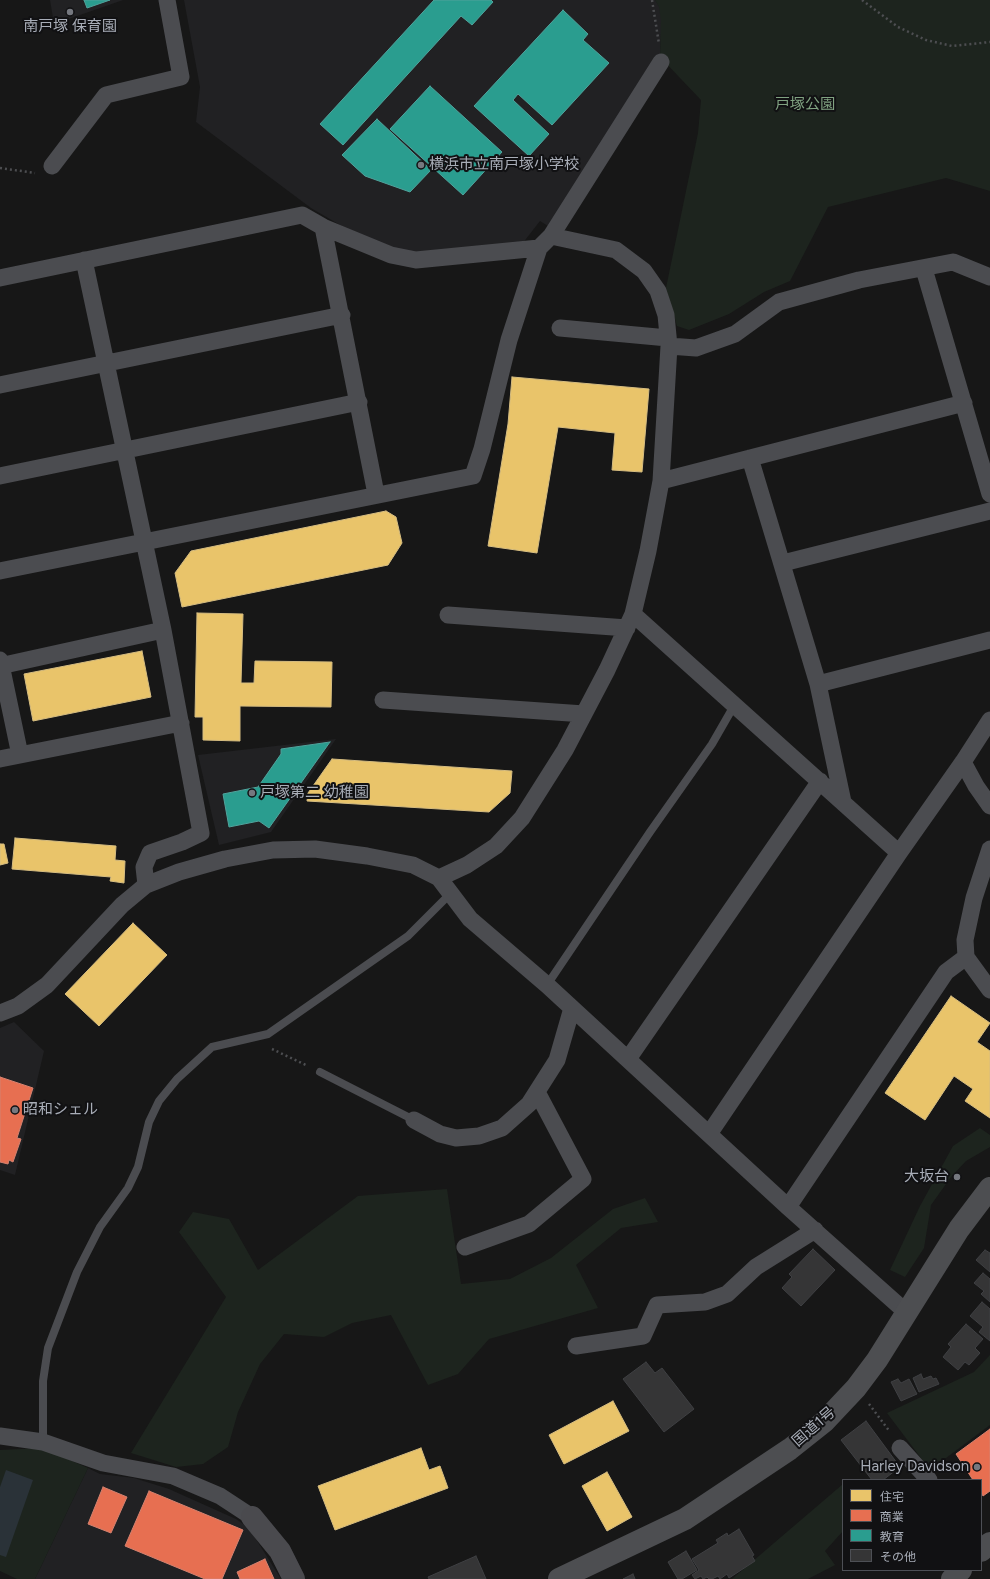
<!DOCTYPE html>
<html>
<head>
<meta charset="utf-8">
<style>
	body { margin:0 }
	#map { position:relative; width:990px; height:1579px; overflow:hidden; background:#171717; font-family:Figtree,"Noto Sans JP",sans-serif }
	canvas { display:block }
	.legend { position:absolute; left:842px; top:1479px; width:140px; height:92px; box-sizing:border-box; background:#111113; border:1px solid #4d4f55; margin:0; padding:5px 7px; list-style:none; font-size:12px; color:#a8adb7 }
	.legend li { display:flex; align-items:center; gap:8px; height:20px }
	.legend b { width:20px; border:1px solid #4d4f55 }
</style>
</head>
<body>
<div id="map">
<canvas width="990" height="1579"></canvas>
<ul class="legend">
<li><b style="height:11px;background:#e9c46a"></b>住宅</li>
<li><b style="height:11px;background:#e76f51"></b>商業</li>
<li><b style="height:11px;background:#2a9d8f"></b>教育</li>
<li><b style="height:11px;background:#353536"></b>その他</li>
</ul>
</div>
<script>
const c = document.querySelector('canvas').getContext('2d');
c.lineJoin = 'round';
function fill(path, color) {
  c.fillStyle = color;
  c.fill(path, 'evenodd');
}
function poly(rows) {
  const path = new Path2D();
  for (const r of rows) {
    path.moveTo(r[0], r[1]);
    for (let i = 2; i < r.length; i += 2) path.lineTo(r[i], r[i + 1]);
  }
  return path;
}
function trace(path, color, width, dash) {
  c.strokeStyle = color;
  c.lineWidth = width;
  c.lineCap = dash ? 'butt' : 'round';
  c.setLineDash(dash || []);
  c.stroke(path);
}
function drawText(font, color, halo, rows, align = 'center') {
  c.font = font + ' Figtree,"Noto Sans JP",sans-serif';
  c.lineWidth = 4;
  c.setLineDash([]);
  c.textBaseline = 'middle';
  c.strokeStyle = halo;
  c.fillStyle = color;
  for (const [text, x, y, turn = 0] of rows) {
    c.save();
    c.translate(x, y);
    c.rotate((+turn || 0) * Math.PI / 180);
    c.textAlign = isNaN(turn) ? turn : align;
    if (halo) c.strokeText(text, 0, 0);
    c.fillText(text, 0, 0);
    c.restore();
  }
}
fill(poly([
	[50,0,123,0,54,24],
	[184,0,655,0,662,10,660,57,548,226,540,221,522,244,407,254,352,232,311,208,196,122,200,87],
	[336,739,271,832,219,845,198,755],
	[14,1022,44,1051,15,1175,0,1170,0,1028],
	[88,1468,100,1474,134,1478,169,1489,236,1519,249,1528,281,1579,35,1579]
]), '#212123');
fill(poly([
	[655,0,990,0,990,191,946,178,828,207,790,281,764,292,729,314,689,330,677,326,666,288,698,133,701,100,660,57,661,20,659,7],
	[980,1128,990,1135,990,1147,966,1161,951,1177,931,1205,924,1248,905,1277,890,1270,920,1206,953,1146],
	[447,1189,461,1284,510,1279,551,1258,613,1209,645,1198,658,1222,621,1228,576,1265,598,1308,489,1339,458,1374,428,1385,391,1315,352,1323,324,1337,284,1334,260,1364,238,1412,228,1447,203,1464,176,1467,131,1453,226,1297,179,1232,193,1212,229,1219,258,1270,358,1196],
	[990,1355,990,1425,930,1470,887,1413,974,1372],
	[42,1448,88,1468,35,1579,17,1579,0,1571,0,1450],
	[843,1484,843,1531,825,1551,835,1565,808,1579,732,1579]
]), '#1d241e');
fill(poly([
	[6,1470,33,1480,6,1557,0,1555,0,1487]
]), '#2a3238');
const homes = poly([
	[512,377,649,389,642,472,612,470,615,433,558,427,537,553,488,546,508,424,512,377],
	[386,511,396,517,402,543,388,565,182,607,175,573,191,551,386,511],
	[197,613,243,614,241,683,254,683,255,661,332,662,331,707,240,706,240,741,203,740,203,717,195,717,197,613],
	[142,651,151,697,33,721,24,674,142,651],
	[332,759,512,771,510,793,489,812,307,801,308,793,332,759],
	[15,838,116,846,115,860,125,861,124,883,110,881,111,877,12,869,15,838],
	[0,844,4,844,8,863,0,865,0,844],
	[133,923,167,955,99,1026,65,994,133,923],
	[951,996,990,1023,977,1042,990,1051,990,1118,965,1101,973,1089,954,1076,925,1120,885,1093,951,996],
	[613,1401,629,1431,564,1464,549,1435,613,1401],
	[421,1448,429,1470,440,1466,448,1488,335,1530,318,1486,421,1448],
	[607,1472,632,1517,607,1531,582,1486,607,1472]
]);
fill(homes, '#e9c46a');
trace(homes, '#d6bd81', 1);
const shops = poly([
	[0,1077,33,1088,17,1138,21,1139,13,1162,9,1160,8,1164,0,1162,0,1077],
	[990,1429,990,1491,983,1496,981,1492,981,1480,973,1480,956,1454,990,1429],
	[103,1487,127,1497,111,1533,88,1524,103,1487],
	[149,1491,243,1530,222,1579,205,1579,125,1546,149,1491],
	[265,1559,274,1579,240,1579,237,1572,265,1559]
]);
fill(shops, '#e76f51');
trace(shops, '#d48270', 1);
const schools = poly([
	[84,0,110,0,87,8,84,0],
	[434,0,491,0,493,2,472,25,461,16,343,145,320,124,434,0],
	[563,10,588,34,583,40,609,63,552,125,518,94,513,100,549,134,529,156,474,106,563,10],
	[430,86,502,152,463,195,390,129,430,86],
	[377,119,431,170,410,192,365,176,342,155,377,119],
	[330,742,269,828,259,821,229,827,223,794,258,787,281,754,281,749,330,742]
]);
fill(schools, '#2a9d8f');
trace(schools, '#50a29b', 1);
const building = poly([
	[813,1249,835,1270,801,1306,782,1288,792,1277,789,1274,813,1249],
	[985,1250,990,1253,990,1272,976,1260,985,1250],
	[983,1273,990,1279,990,1302,981,1294,984,1291,974,1283,983,1273],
	[982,1302,990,1309,990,1341,979,1332,983,1327,970,1316,982,1302],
	[966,1324,983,1339,975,1348,980,1353,969,1365,965,1362,958,1370,943,1357,951,1347,948,1344,966,1324],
	[646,1362,655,1373,662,1368,694,1409,664,1432,623,1379,646,1362],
	[921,1374,923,1379,931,1376,933,1379,936,1378,939,1384,919,1392,913,1378,921,1374],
	[898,1379,901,1383,909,1379,917,1394,901,1401,891,1382,898,1379],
	[866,1421,900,1467,883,1480,872,1480,841,1440,866,1421],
	[739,1529,754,1555,752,1556,755,1561,729,1578,727,1574,720,1579,718,1576,712,1579,709,1579,707,1577,703,1579,701,1576,695,1579,692,1575,699,1570,692,1559,718,1543,716,1540,727,1533,728,1536,739,1529],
	[686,1551,697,1570,682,1579,678,1579,668,1562,686,1551],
	[476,1556,486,1579,429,1579,428,1577,476,1556],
	[633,1574,635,1579,623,1579,633,1574]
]);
fill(building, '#353536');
trace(building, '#3f4043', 1);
trace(poly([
	[652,0,659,44],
	[862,0,898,27,926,40,952,46,990,42],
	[0,168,35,173],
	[272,1049,308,1066],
	[869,1404,890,1432]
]), '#4d4e51', 2.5, [2, 3]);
trace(poly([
	[547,985,650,832,712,744,735,704],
	[320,1072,414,1120],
	[43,1442,43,1381,48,1348,77,1272,100,1227,128,1188,138,1167,149,1122,159,1101,177,1079,212,1047,268,1034,408,936,451,893]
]), '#4b4c50', 8);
trace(poly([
	[52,166,106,95,181,77,167,0],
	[323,227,376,494],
	[84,260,163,630,201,833,182,842,150,853,144,867,146,885],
	[924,269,990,494],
	[0,278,302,215,323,227,391,255,416,260,539,248],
	[560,328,668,338],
	[669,346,696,348,735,334,779,302,859,280,953,262,990,277],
	[0,385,342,315],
	[750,458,818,684,843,802],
	[0,476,359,402],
	[661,481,964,403],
	[783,563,990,511],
	[0,571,473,476,482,449,509,340,539,248,551,236,661,62],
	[633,614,899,853],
	[448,615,627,628],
	[0,660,20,755],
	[0,666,163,630],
	[818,684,990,640],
	[383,700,584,714],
	[0,759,181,723],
	[963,762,976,786,990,806],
	[990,849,974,898,965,940,966,957,990,990],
	[439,878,467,865,496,846,522,818,565,750,607,670,633,614,648,551,661,481,669,346,666,315,658,291,644,271,616,250,551,236],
	[0,1013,18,1006,47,985,122,905,146,885,179,872,225,859,273,850,315,849,367,856,413,865,439,878,470,919,547,985,788,1207,906,1312],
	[628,1059,820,781],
	[414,1120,440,1134,456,1138,479,1136,502,1128,529,1104,557,1060,572,1008],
	[709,1134,899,853,963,762,990,720],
	[788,1207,946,972,966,957],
	[465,1247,529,1224,583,1179,537,1092],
	[576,1346,643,1336,657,1305,705,1302,727,1294,756,1267,815,1230],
	[0,1436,43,1442,103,1463,173,1476,220,1496,252,1517],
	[900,1448,929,1480]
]), '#4b4c50', 17);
trace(poly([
	[252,1517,280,1551,294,1579]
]), '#4a4a4e', 22);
trace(poly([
	[981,1551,990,1543],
	[559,1579,685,1519,790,1449,824,1422,856,1388,877,1360,959,1229,990,1188],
	[952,1579,961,1570]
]), '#4d4e51', 22);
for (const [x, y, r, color] of [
	[70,12,4,"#75787f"],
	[421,165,4,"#75787f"],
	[252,793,4,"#75787f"],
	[15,1110,4,"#75787f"],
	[957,1177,4,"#75787f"],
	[977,1467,4,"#75787f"]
]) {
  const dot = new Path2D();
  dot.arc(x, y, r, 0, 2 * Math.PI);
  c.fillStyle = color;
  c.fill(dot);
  trace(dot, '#111113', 1.5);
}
drawText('15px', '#a8adb7', '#111113', [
	["南戸塚 保育園",70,27,"center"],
	["横浜市立南戸塚小学校",429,165],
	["戸塚第二 幼稚園",260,793],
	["昭和シェル",23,1110],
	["大坂台",949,1177,"right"],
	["Harley Davidson",969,1467,"right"]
], 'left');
drawText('15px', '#80a281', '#111113', [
	["戸塚公園",805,105]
]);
drawText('15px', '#a8adb7', '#111113', [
	["国道1号",814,1427,-41]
]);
</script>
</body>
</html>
